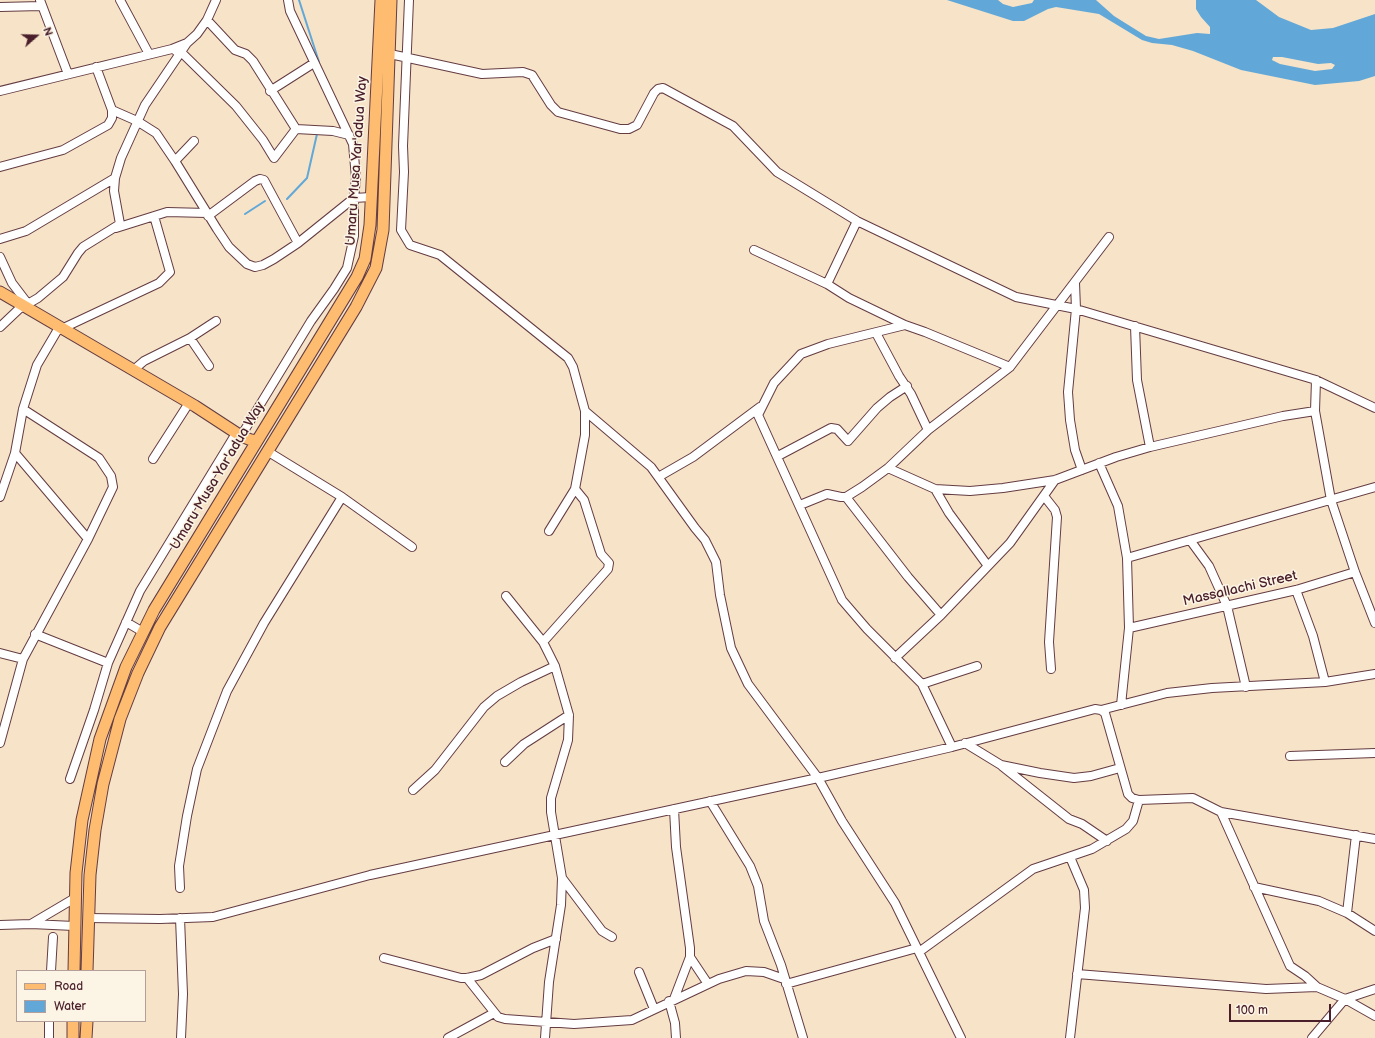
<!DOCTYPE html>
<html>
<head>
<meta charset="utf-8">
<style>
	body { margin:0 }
	#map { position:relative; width:1375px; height:1038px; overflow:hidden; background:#f6e3c8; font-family:"Balsamiq Sans",sans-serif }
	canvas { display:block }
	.legend { position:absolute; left:16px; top:970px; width:130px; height:52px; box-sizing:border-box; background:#fcf5e5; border:1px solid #b59f9b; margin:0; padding:5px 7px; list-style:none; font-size:12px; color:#4a1f2b }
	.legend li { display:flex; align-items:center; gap:8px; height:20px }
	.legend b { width:20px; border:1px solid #b59f9b }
	.north { position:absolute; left:16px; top:16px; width:40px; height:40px; -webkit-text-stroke:3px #fcf5e5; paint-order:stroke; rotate:70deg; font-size:11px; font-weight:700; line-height:16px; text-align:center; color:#4a1f2b }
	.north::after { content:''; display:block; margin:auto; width:14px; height:18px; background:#4a1f2b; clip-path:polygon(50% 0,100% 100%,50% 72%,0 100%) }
	.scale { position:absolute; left:1229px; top:1004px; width:102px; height:18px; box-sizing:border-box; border:2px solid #4a1f2b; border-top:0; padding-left:5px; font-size:12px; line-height:14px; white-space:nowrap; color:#4a1f2b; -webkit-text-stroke:3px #fcf5e5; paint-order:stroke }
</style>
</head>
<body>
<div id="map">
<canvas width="1375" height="1038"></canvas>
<ul class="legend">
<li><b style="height:5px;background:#fdbc6f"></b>Road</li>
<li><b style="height:11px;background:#61a8d8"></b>Water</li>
</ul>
<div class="north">N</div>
<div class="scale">100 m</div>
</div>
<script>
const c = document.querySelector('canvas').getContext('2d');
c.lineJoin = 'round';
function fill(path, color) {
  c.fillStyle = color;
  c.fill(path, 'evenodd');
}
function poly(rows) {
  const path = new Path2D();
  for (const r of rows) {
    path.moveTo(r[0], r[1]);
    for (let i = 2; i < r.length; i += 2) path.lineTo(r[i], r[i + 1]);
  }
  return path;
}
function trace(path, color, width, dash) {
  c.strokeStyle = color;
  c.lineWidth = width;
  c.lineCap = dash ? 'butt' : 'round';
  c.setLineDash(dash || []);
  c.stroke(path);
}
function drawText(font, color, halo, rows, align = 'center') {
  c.font = font + ' "Balsamiq Sans",sans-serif';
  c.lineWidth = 3;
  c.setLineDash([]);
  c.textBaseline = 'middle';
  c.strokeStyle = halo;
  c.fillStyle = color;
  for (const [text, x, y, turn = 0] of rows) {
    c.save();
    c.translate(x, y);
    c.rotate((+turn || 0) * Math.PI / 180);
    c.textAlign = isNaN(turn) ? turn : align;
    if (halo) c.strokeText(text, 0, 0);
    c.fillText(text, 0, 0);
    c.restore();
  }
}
fill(poly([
	[947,0,998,0,1003,4,1013,7,1032,3,1034,0,1096,0,1114,16,1146,36,1159,39,1197,33,1210,34,1210,27,1201,17,1196,9,1196,0,1256,0,1279,17,1311,30,1333,28,1375,14,1375,76,1359,81,1315,85,1241,70,1193,51,1172,45,1152,43,1142,40,1099,14,1056,7,1048,9,1024,21,1013,21],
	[1273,57,1282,57,1318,64,1331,63,1335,65,1332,69,1315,71,1280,64,1272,60]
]), '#61a8d8');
trace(poly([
	[299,0,319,62],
	[287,199,307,178,317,134],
	[245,214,265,201]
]), '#61a8d8', 2);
const minor = poly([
	[40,0,68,74],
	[120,0,149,54],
	[288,0,290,11,353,144,356,178,354,198,371,197],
	[409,0,403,146,404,172,401,230,410,245,440,255,568,358,573,367,585,411,651,467,695,528,705,540,716,562,720,595,731,648,748,684,818,778,842,821,895,903,961,1038],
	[0,7,41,6],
	[207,20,235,50,246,54,253,61,296,129],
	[176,51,181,52,236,106,263,140,274,158,296,129],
	[390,54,482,74,523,72,532,75,551,105,558,112,620,129,629,129,637,125,654,93,658,89,663,88,733,126,777,172,857,221,1016,297,1076,309,1316,380,1375,408],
	[0,91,172,49,187,43,197,34,207,20,216,0],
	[270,91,314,63],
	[112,110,137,121,156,133,175,161,217,229,229,247,247,264,255,267,263,265,274,259,298,243,354,198,354,236,347,268,334,289,311,321,241,436],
	[296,129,333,131,349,135],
	[175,161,194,141],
	[0,167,63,150,108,125,112,118,112,110,96,67],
	[208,216,255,181,260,179,264,180,298,243],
	[116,228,167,212,207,213],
	[0,239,26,231,115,178],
	[754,250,827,284,849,298,905,325,925,332,1010,367],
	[0,257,12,283,28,304],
	[1075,283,1076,309,1068,392,1070,420,1075,450,1082,470],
	[827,284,857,221],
	[905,325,828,344,801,354,774,383,758,415,842,600,867,629,922,684,952,747],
	[1135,326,1137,380,1150,447],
	[0,327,19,309,38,298,63,277,78,253,83,247,120,224,114,191,115,178,121,158,145,105,187,43],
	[876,333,899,376,911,394,928,430],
	[190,338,216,321],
	[135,372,137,367,144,361,190,338,209,366],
	[1316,380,1315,411,1331,500,1355,572,1375,623],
	[15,453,23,409,37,365,57,331,159,283,170,272,154,216],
	[778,456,831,428,837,429,848,441,877,408,890,397,907,386],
	[153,459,187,406],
	[1099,463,1118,506,1127,558,1129,628,1121,705],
	[888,468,935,489,970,491,1003,488,1055,480,1116,457,1150,447,1283,416,1315,411],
	[660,476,693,457,760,407],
	[935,489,949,513,988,566],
	[1044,496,1055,510,1057,517,1049,642,1051,669],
	[0,497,15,453,88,539],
	[342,497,412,547],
	[846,497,908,577,941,615],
	[800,505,827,494,841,497,846,497,862,487,888,468,928,430,1010,367,1109,237],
	[549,531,575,489,585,435,585,411],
	[1190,540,1209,566,1227,606,1246,687],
	[1127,558,1375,487],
	[1296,590,1313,636,1325,682],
	[506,596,543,642,555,666,569,715,568,740,551,798,551,812,562,878,561,905,549,982,545,1038],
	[126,622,143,632],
	[1129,628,1296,590,1355,572],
	[35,634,108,663],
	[543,642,608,569,609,563,601,554,584,500,575,489],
	[0,653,23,659],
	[895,658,941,615,1010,543,1055,480],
	[922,684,977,666],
	[1101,710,1167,693,1212,688,1325,682,1375,674],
	[0,743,23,659,88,539,113,487,111,476,99,458,23,409],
	[965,743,1001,765,1040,773,1074,778,1091,776,1120,768],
	[1290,756,1375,753],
	[505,762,524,744,569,715],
	[1002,766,1069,819,1082,824,1107,841],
	[70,779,94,710,108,663,140,591,235,435],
	[413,790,435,770,484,707,497,696,521,682,555,666],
	[710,801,750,866,758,886,764,921,781,965,803,1038],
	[674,809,676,847,690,948,690,957,674,999],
	[1221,812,1290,966,1305,976,1317,987,1345,999,1375,1016],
	[562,878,602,931,612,937],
	[1254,887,1319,901,1347,913,1375,931],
	[180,888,179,866,187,816,197,769,227,691,264,623,342,497,267,451],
	[1347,913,1356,835],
	[88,918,160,919,213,917,370,875,818,778,952,747,1095,709,1101,710,1105,713,1128,794,1132,798,1139,800,1193,798,1221,812,1375,839],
	[180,918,183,994,181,1038],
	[31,924,74,926],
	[0,925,31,924,75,898],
	[919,952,1033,869,1092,849,1126,829,1133,821,1139,800],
	[690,957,708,984],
	[384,958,461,978,467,978,481,975,533,948,556,939],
	[51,971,53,937],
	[639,972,654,1009],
	[1077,974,1266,989,1317,987],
	[467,978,498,1017,505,1019,574,1024,632,1020,719,979,746,971,764,972,784,979],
	[786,984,917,948],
	[669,1001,675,1023,676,1038],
	[49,1021,49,1038],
	[448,1038,494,1013],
	[1070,1038,1085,908,1084,890,1070,857],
	[1312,1038,1345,999,1375,989]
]);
const major = poly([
	[0,292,195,406,241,436,251,440,257,441],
	[74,971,76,873,82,820,100,739,126,667,154,610,357,277,365,259,370,225,381,0],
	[87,971,90,875,95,830,103,784,120,719,138,673,160,627,356,307,376,268,383,230,391,0],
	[73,1038,73,1021],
	[86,1038,87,1021]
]);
trace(minor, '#643c43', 10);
trace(major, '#643c43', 13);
trace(minor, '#fff', 8);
trace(major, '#fdbc6f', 11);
drawText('14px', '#4a1f2b', '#fcf5e5', [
	["Umaru Musa Yar'adua Way",357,161,-86],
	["Umaru Musa Yar'adua Way",218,476,-59],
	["Massallachi Street",1240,589,-13]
]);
</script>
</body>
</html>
